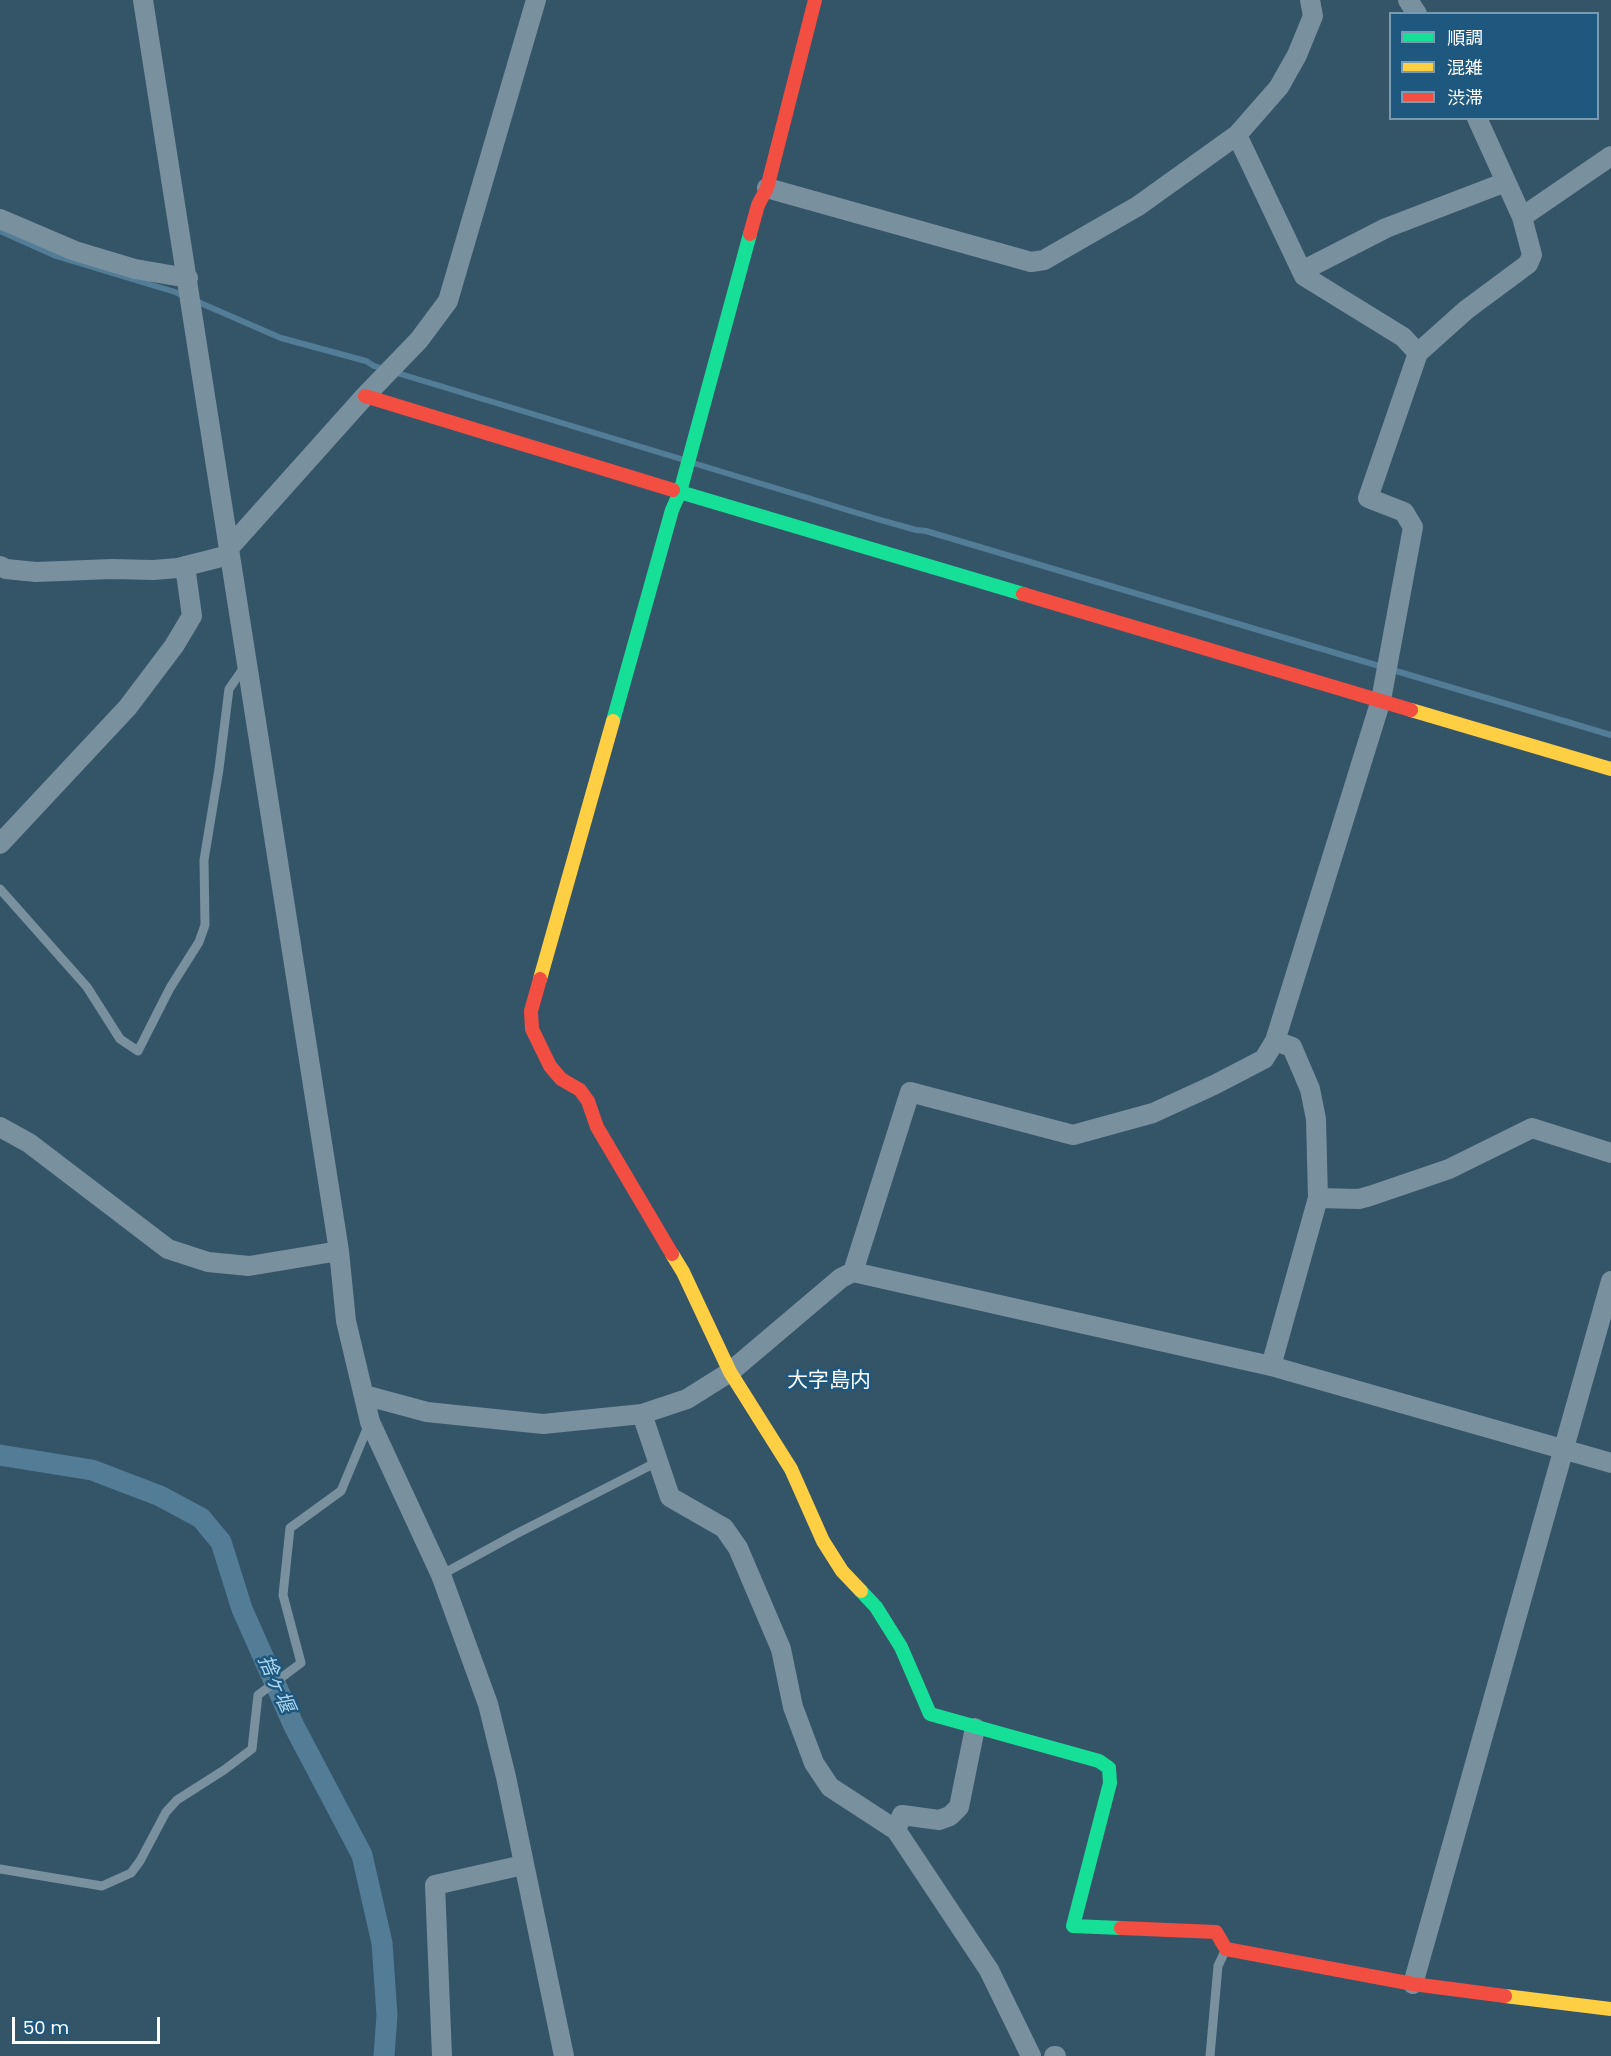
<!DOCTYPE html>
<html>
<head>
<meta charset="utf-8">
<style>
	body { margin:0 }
	#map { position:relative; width:1611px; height:2056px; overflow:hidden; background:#345468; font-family:Poppins,"Noto Sans JP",sans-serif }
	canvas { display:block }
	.legend { position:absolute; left:1389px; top:12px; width:210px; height:108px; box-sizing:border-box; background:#1e587e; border:2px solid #789bb2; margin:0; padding:8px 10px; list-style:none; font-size:18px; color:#fff }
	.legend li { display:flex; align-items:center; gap:12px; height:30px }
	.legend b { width:30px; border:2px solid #789bb2 }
	.scale { position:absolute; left:12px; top:2017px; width:148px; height:27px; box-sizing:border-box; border:3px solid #fff; border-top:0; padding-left:8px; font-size:18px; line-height:21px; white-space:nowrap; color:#fff; -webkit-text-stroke:4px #1e587e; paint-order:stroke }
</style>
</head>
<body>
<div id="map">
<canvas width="1611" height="2056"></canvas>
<ul class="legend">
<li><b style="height:8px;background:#16e098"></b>順調</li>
<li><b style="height:8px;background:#ffcf43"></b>混雑</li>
<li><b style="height:8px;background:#f24e42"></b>渋滞</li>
</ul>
<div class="scale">50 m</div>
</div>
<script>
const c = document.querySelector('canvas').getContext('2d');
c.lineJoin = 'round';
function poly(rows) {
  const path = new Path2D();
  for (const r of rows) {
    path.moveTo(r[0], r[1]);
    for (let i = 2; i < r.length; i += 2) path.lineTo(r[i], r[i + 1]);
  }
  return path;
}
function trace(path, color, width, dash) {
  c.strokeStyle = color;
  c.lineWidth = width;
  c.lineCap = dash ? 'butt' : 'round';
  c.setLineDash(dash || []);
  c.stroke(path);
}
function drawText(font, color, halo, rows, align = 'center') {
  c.font = font + ' Poppins,"Noto Sans JP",sans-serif';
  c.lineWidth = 5;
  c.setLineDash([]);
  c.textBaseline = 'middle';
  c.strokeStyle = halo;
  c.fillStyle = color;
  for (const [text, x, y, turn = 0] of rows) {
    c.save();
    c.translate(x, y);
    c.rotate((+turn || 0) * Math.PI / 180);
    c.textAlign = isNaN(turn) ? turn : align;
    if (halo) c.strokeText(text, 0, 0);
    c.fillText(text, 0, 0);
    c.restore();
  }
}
trace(poly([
	[0,231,56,256,175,292,281,338,366,361,374,366,681,459],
	[693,463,877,519,916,530,926,531,1611,735]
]), '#537c96', 6);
trace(poly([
	[0,1455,92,1470,160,1496,201,1518,221,1542,242,1609,294,1726,362,1855,382,1943,387,2015,384,2056]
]), '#537c96', 21);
trace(poly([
	[0,889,87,987,120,1039,138,1051,170,988,199,942,205,925,204,860,219,769,229,689,245,666],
	[441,1575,516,1534,659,1461],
	[0,1869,102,1886,131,1873,140,1861,166,1812,177,1800,224,1770,252,1749,258,1695,301,1663,283,1595,290,1528,341,1491,369,1424],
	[1210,2056,1218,1966,1225,1951]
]), '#79909f', 9);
trace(poly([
	[143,0,339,1251,346,1321,370,1422,441,1575,488,1704,506,1777,564,2056],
	[1408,0,1417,14],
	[1237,135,1304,276,1403,337,1418,353],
	[767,188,1031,262,1044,260,1138,206,1237,135,1279,87,1297,55,1313,16,1310,0],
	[1522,217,1611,156],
	[0,219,75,251,135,269,188,278],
	[1302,271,1386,228,1506,182],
	[229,548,365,396,419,340,448,301,536,0],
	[0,566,6,569,36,572,112,569,153,570,178,568,229,555],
	[0,844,128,707,174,646,192,616,185,566],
	[0,1127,29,1143,168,1249,208,1262,249,1266,339,1251],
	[1318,1198,1359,1199,1370,1196,1449,1169,1532,1128,1611,1153],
	[853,1272,910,1092,1073,1135,1153,1113,1214,1085,1264,1059,1275,1041,1381,700,1413,527,1404,512,1368,498,1418,353,1466,310,1528,264,1532,255,1522,217,1477,118],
	[1271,1366,1318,1198,1316,1119,1310,1089,1292,1047,1275,1041],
	[364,1395,427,1412,543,1424,642,1414,687,1399,730,1372,841,1278,853,1272,1271,1366,1611,1463],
	[642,1414,670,1497,724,1528,738,1548,781,1649,793,1707,814,1763,830,1787,896,1830,989,1970,1031,2056],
	[896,1830,902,1815,939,1820,950,1816,959,1807,975,1728],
	[1413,1984,1611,1281],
	[442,2056,435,1885,523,1865],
	[1054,2056,1056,2056]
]), '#79909f', 20);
trace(poly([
	[673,490,1023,594],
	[613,721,672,510,680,492,750,234],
	[861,1591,876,1607,901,1647,930,1714,1099,1761,1109,1768,1110,1783,1073,1926,1121,1928]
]), '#16e098', 14);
trace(poly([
	[1411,710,1611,769],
	[540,979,613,721],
	[672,1254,683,1272,730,1372,791,1469,823,1541,842,1571,861,1591],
	[1505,1996,1611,2009]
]), '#ffcf43', 14);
trace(poly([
	[750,234,758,205,767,188,815,0],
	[365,396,673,490],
	[1023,594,1411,710],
	[540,979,531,1011,532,1029,550,1066,561,1079,580,1090,588,1101,597,1127,672,1254],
	[1121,1928,1216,1932,1226,1949,1413,1984,1505,1996]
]), '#f24e42', 14);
drawText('italic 20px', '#acd6ef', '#1e587e', [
	["捨ヶ堰",275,1684,66]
]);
drawText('21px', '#fff', '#1e587e', [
	["大字島内",829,1382]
]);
</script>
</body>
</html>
